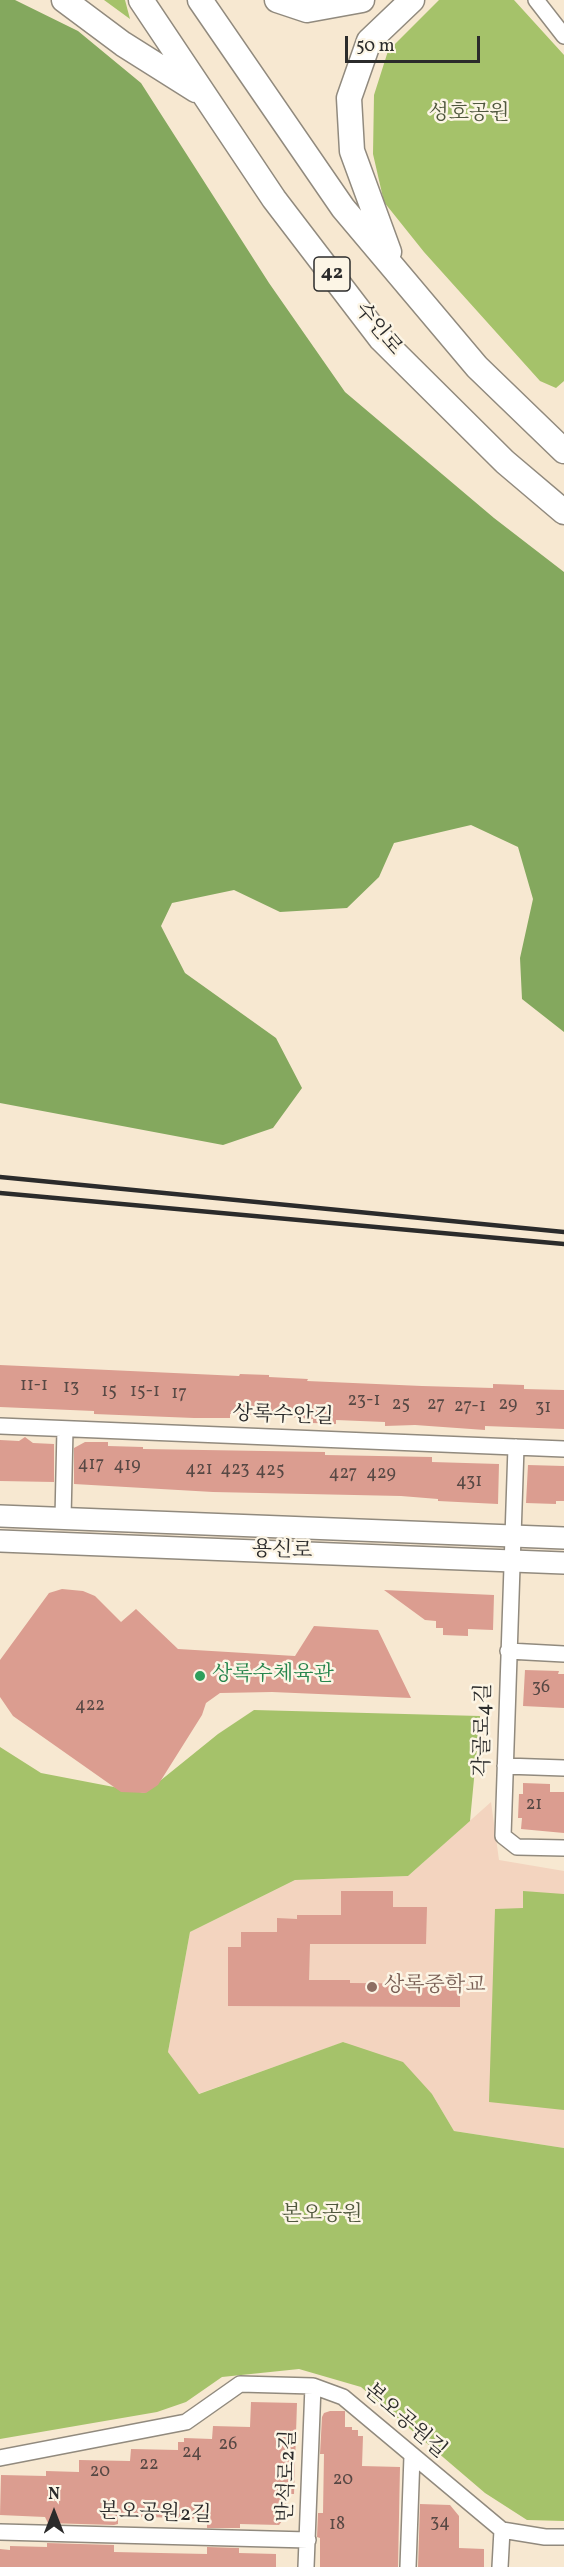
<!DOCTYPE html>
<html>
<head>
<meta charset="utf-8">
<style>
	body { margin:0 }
	#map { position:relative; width:564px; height:2567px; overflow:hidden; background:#f7e8d1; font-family:Vollkorn,serif }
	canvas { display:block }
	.north { position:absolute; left:24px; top:2483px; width:60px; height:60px; -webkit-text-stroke:4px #fcf5e5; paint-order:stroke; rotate:0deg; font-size:16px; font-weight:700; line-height:24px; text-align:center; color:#2b2b2b }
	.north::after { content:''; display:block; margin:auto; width:21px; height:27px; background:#2b2b2b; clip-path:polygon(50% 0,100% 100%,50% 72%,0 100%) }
	.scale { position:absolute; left:345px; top:36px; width:135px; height:27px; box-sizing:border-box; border:3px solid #2b2b2b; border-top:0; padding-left:8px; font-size:18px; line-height:21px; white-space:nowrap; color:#2b2b2b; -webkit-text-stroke:4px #fcf5e5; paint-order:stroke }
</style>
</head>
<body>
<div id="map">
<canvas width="564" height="2567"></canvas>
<div class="north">N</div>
<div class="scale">50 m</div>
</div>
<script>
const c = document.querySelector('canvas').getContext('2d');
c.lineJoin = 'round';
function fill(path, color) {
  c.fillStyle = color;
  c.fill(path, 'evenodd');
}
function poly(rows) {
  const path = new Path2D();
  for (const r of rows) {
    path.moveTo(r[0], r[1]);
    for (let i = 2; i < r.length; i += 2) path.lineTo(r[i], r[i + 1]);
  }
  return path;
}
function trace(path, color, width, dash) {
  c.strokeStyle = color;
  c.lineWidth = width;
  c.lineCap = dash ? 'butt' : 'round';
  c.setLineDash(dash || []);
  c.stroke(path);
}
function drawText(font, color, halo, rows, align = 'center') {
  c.font = font + ' Vollkorn,"Noto Serif KR",serif';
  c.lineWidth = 5;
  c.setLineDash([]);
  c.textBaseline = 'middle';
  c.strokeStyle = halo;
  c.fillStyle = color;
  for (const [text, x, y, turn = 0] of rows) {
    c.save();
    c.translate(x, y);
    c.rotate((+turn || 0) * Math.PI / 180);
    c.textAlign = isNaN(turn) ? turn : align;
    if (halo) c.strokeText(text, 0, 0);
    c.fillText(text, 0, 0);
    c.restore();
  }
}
fill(poly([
	[491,1802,499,1860,564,1871,564,2148,454,2131,432,2094,344,2042,198,2094,168,2052,190,1932,295,1880,408,1876]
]), '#f3d4bf');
fill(poly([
	[104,0,125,0,130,19],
	[439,0,514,0,564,55,564,381,556,388,540,381,424,252,384,202,373,154,374,95,388,51],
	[254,1710,480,1716,470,1821,408,1876,295,1880,190,1932,168,2052,199,2094,343,2042,403,2062,432,2094,454,2131,564,2148,564,2521,527,2520,485,2493,361,2387,299,2369,222,2377,186,2402,157,2412,0,2439,0,1747,41,1773,145,1793,218,1734],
	[523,1891,564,1894,564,2110,489,2102,495,1909,523,1908]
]), '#a5c26a');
fill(poly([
	[0,0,15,0,78,31,141,83,269,283,345,392,494,518,564,572,564,1032,522,999,520,958,533,899,518,847,471,825,394,843,379,877,347,908,280,912,234,890,172,903,161,926,185,973,276,1038,302,1088,273,1128,223,1145,0,1103]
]), '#84a85e');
fill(poly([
	[0,1365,239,1376,240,1374,269,1375,269,1377,308,1379,307,1381,422,1386,493,1388,493,1384,524,1385,524,1389,564,1390,564,1429,485,1426,485,1430,415,1425,385,1426,385,1422,336,1420,336,1424,313,1423,313,1419,276,1416,230,1414,230,1418,194,1418,94,1414,94,1411,0,1407],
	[25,1437,33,1443,54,1444,54,1482,0,1481,0,1440,19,1441],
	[85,1442,108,1442,108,1446,143,1447,143,1449,325,1452,325,1455,432,1457,432,1462,499,1464,498,1504,438,1501,438,1499,401,1496,213,1492,74,1484,74,1448],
	[528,1465,564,1466,564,1501,556,1501,556,1504,526,1503],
	[62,1589,83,1591,95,1596,121,1622,136,1609,178,1649,295,1656,314,1626,378,1630,411,1698,272,1692,220,1693,206,1703,202,1715,158,1785,146,1793,121,1792,13,1716,0,1697,0,1660,49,1593],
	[384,1590,494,1595,493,1630,468,1629,468,1636,443,1635,443,1628,436,1628,436,1621,425,1620],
	[525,1670,559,1671,558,1674,564,1674,564,1708,523,1706],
	[523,1783,550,1784,550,1792,564,1792,564,1833,521,1829,522,1818,518,1818,519,1794,523,1794],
	[341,1891,393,1891,393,1907,427,1907,426,1944,310,1944,309,1980,350,1980,350,1983,460,1984,460,2007,228,2006,228,1947,241,1947,241,1932,277,1932,277,1918,297,1919,297,1915,341,1915],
	[251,2402,297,2403,294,2494,286,2494,285,2517,279,2525,240,2524,240,2528,207,2528,207,2519,118,2516,118,2524,114,2525,48,2523,45,2517,0,2515,1,2475,46,2476,46,2471,79,2472,79,2460,130,2461,131,2449,178,2450,178,2442,184,2442,184,2438,212,2439,213,2426,250,2427],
	[330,2411,345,2411,345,2427,352,2427,352,2430,358,2430,358,2436,363,2436,362,2466,400,2467,398,2567,320,2567,320,2538,317,2537,318,2513,323,2513,324,2454,320,2454,322,2417,324,2413],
	[420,2504,450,2505,459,2516,459,2548,484,2549,484,2567,418,2567],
	[47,2543,114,2545,114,2552,207,2554,207,2547,239,2548,239,2553,276,2554,276,2567,0,2567,0,2549,10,2550,10,2546,47,2547]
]), '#db9d90');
const minor = poly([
	[536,0,564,36],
	[0,1426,564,1449],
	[516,1447,503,1836,517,1847,564,1848],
	[63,1518,65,1429],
	[508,1651,564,1654],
	[505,1766,564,1768],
	[0,2458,186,2422,240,2384,313,2386,343,2397,502,2530,545,2537,564,2537],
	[0,2532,308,2540],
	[306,2567,313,2386],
	[408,2567,412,2456],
	[500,2567,502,2530]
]);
const secondary = poly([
	[0,1516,564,1538],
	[0,1541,564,1563]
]);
const trunk = poly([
	[64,0,123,44,196,90],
	[141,0,274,199,381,339,505,462,564,512],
	[200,0,343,208,477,367,564,451],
	[277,0,307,10,362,0],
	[389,252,352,151,349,98,369,41,412,0]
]);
trace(minor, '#918a7e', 18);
trace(secondary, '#918a7e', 24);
trace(trunk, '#918a7e', 27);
trace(minor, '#fff', 15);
trace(secondary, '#fff', 21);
trace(trunk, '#fff', 24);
trace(poly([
	[0,1177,564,1232],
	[0,1193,564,1244]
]), '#2b2b2b', 4.5);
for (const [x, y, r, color] of [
	[200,1676,6,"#2e9e5b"],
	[372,1987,6,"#8d6e63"]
]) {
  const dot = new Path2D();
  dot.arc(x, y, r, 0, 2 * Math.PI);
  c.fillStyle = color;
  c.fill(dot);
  trace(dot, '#fcf5e5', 2);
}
drawText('18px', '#574844', null, [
	["11-1",34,1387],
	["13",71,1389],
	["15",109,1393],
	["15-1",145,1393],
	["17",179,1395],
	["23-1",364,1402],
	["25",401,1406],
	["27",436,1406],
	["29",508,1406],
	["27-1",470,1408],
	["31",543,1409],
	["417",91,1466],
	["419",127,1467],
	["421",199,1471],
	["423",235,1471],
	["425",270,1472],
	["427",343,1475],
	["429",381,1475],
	["431",469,1483],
	["36",541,1689],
	["422",90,1707],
	["21",534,1806],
	["26",228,2446],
	["24",192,2454],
	["22",149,2466],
	["20",100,2473],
	["20",343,2481],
	["34",440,2524],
	["18",337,2526]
]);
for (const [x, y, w] of [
	[332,274,36]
]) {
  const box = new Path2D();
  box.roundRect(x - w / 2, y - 17, w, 34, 4.5);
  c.fillStyle = '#fcf5e5';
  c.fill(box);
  trace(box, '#2b2b2b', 1.5);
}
drawText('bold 20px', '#2b2b2b', null, [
	["42",332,274]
]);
drawText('21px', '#50583e', '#fcf5e5', [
	["성호공원",469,115],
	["본오공원",322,2216]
]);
drawText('21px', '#2b2b2b', '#fcf5e5', [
	["수인로",377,330,50],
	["상록수안길",283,1417,2],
	["용신로",282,1552,2],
	["각골로4길",485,1730,-89],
	["본오공원길",404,2422,41],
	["반석로2길",289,2476,-88],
	["본오공원2길",155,2515,2]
]);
drawText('21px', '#27864d', '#fcf5e5', [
	["상록수체육관",212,1676]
], 'left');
drawText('21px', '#785e54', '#fcf5e5', [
	["상록중학교",384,1987]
], 'left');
</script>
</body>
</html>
